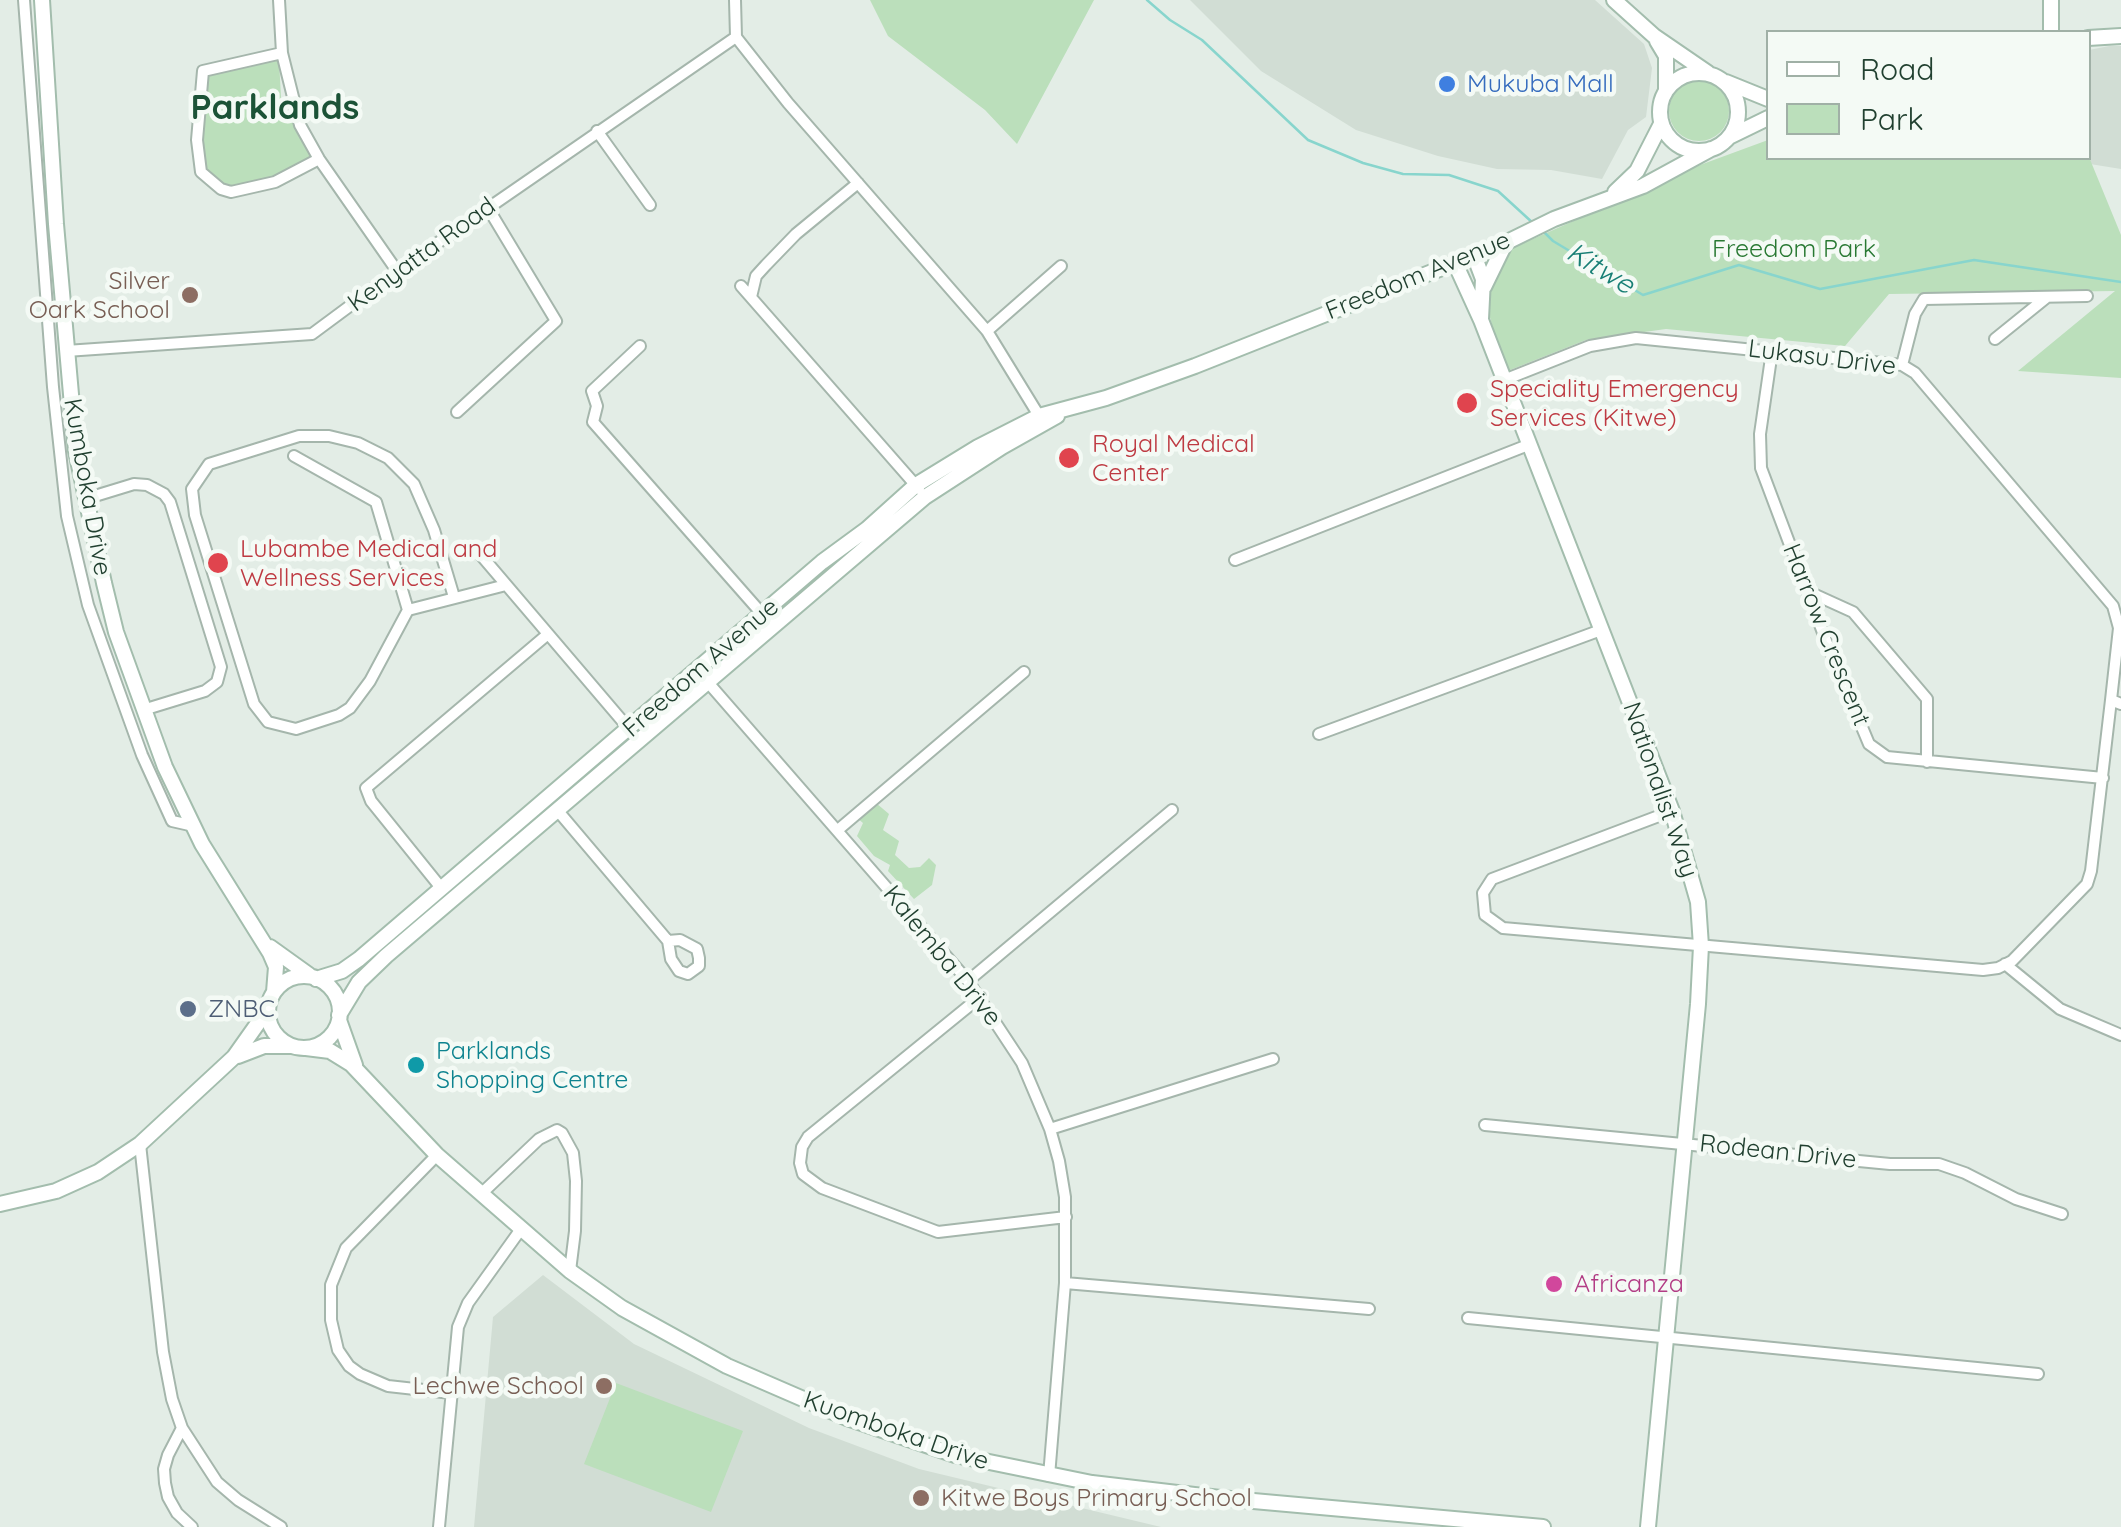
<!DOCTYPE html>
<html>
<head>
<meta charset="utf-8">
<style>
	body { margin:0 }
	#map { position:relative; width:2121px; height:1527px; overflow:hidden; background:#e3ede6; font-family:Quicksand,sans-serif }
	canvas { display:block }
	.legend { position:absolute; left:1766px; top:30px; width:325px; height:130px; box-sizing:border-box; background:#f4faf5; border:2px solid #a0b0a6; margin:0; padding:12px 18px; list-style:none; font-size:30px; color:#214030 }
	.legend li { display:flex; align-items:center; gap:20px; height:50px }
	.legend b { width:50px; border:2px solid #a0b0a6 }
</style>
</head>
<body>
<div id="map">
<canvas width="2121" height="1527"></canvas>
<ul class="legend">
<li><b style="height:12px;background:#fff"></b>Road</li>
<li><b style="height:28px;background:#bbdfbb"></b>Park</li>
</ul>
</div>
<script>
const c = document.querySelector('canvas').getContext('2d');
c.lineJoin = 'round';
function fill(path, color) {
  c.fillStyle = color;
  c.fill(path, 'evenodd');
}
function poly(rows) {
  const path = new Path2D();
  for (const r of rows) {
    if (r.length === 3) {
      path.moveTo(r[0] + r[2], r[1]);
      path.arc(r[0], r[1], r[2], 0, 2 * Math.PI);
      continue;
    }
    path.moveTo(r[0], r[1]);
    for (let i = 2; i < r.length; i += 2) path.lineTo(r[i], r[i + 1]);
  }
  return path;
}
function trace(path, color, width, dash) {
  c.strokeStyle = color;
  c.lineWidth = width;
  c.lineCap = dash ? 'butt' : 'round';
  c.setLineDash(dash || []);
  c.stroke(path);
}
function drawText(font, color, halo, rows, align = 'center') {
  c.font = font + ' Quicksand,sans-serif';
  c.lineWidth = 9;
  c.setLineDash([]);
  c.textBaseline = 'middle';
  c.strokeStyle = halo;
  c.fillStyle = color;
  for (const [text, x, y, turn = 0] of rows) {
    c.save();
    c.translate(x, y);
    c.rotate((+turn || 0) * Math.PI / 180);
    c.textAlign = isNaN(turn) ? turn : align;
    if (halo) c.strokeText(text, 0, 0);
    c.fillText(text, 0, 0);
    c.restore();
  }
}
fill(poly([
	[1190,0,1595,0,1644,44,1652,68,1646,117,1628,130,1602,179,1551,170,1497,169,1438,156,1356,130,1261,71],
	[2109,46,2121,46,2121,169,2053,158,2088,158,2089,50],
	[543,1275,634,1344,809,1428,919,1469,1161,1527,474,1527,493,1317]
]), '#d1ddd4');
fill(poly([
	[870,0,1094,0,1017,144,985,110,888,36],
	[279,60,281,97,311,156,280,177,226,189,202,171,200,140,204,74],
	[1699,111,30],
	[1768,140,1768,158,2089,157,2121,235,2121,378,2018,371,2115,291,1889,294,1845,346,1666,329,1586,340,1505,372,1486,303,1508,250,1700,165],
	[876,803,889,814,883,830,899,841,895,855,909,868,920,867,929,858,936,865,932,885,914,899,888,871,890,865,874,856,857,836,863,823,857,818],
	[616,1383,743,1431,711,1512,584,1464]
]), '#bbdfbb');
trace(poly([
	[1147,0,1170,20,1202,40,1308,140,1363,163,1403,174,1449,175,1498,191,1534,224],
	[1544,232,1553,241,1643,295,1739,265,1820,289,1974,260,2121,282]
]), '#88d5cd', 2.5);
const street = poly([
	[24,0,53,387,67,516,88,605,142,755,172,821,194,826],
	[279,0,282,53,300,125,319,159,397,271],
	[735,0,736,37,788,103,987,331,1041,419],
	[282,53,203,71,197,140,201,172,221,189,231,192,275,182,319,159],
	[597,131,650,205],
	[741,286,919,489],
	[751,297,756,276,766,265,796,234,858,183],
	[987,331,1061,266],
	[1995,339,2047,297],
	[640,346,592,391,597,406,593,422,763,615],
	[66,351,312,334,397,271,736,37],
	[1772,351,1760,434,1761,468,1828,646,1869,744,1887,757,2103,778],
	[1902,365,1915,314,1924,299,2087,296],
	[1504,380,1590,346,1636,338,1902,365,1915,373,2113,606,2119,628,2111,700,2121,704],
	[457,412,556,321,488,208],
	[294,456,376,502,408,610,370,681,350,708,339,715,296,729,268,722,254,704,195,515,192,489,209,464,299,436,329,436,358,443,388,458,414,484,434,530,454,597],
	[85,499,134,484,147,485,164,494,170,502,221,667,217,682,205,691,143,710],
	[480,554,630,730],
	[1235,560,1528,445],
	[1809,592,1853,612,1927,699,1927,762],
	[408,610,506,585],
	[698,671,968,981,1022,1063,1050,1129,1059,1161,1065,1197,1065,1283,1049,1476],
	[1319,734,1601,630],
	[558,811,668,941],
	[1672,811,1492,879,1483,893,1485,915,1503,928,1983,970,1998,968,2012,961,2087,884,2091,871,2111,700],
	[839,829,1024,672],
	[442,889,371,801,366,788,548,634],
	[680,940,697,949,699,958,699,966,688,974,679,971,671,959,668,941,680,940],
	[2005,964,2060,1009,2121,1035],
	[968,981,1172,810],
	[980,997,808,1137,802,1147,800,1163,803,1174,822,1188,938,1232,1066,1217],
	[1485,1125,1890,1164,1939,1164,1965,1173,2016,1199,2062,1214],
	[1050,1129,1273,1059],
	[140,1144,163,1352,172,1399,182,1428,217,1482,238,1500,281,1527],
	[437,1155,346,1248,331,1285,331,1320,338,1350,349,1366,360,1374,388,1386,451,1393],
	[481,1194,539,1139,557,1130,562,1133,573,1153,576,1181,575,1231,570,1271],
	[1065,1283,1369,1309],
	[1468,1318,2038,1374],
	[182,1428,168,1455,164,1469,165,1483,168,1497,177,1513,192,1527],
	[439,1527,458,1327,468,1303,521,1229]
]);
const secondary = poly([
	[42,0,56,224,76,451,104,583,116,632,165,767,202,844,270,953,276,967,274,992],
	[1614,0,1654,36,1708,73],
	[2051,0,2051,32],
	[2088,38,2121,36],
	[1657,41,1666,56,1666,91],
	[1699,112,39],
	[1726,82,1768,99],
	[1729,137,1768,118],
	[1615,192,1637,171,1661,124],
	[1474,255,1483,279,1481,319],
	[1455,263,1481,320,1672,811,1698,902,1701,946,1698,1004,1648,1527],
	[1484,287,1505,244],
	[270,947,309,975],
	[304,1012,36],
	[316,979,342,971,359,959,822,562,867,529,916,485,978,447,1039,416,1106,398,1195,366,1505,243,1554,219,1643,186,1711,149],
	[339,1015,359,982,386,956,925,497,1002,447,1057,416],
	[339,1020,355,1065],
	[306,1048,330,1051,351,1064,437,1155,570,1271,622,1308,727,1366,847,1418,955,1455,1092,1483,1220,1498,1543,1527],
	[238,1056,264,1046,289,1046],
	[0,1204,56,1191,98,1172,140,1144,234,1057,268,1009]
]);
trace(street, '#a5b6ac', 14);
trace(secondary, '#a3bdad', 18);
trace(street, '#fff', 10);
trace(secondary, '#fff', 14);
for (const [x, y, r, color] of [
	[1447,84,10,"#3f7fe0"],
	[190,295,10,"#8d6e63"],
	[1467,403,12,"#e0444e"],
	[1069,458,12,"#e0444e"],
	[218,563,12,"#e0444e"],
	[188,1009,10,"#5c6f8a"],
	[416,1065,10,"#0f9aa8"],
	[1554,1284,10,"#d1479c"],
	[604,1386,10,"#8d6e63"],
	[921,1498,10,"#8d6e63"]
]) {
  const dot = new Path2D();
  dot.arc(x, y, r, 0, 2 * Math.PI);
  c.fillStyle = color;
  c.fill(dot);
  trace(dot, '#f4faf5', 4);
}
drawText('25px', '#366cbe', '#f4faf5', [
	["Mukuba Mall",1467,84]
], 'left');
drawText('25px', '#297933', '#f4faf5', [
	["Freedom Park",1794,249]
]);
drawText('25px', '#214030', '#f4faf5', [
	["Kenyatta Road",422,255,-36],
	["Freedom Avenue",1418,276,-22],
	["Lukasu Drive",1822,358,7],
	["Kumboka Drive",87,487,80],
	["Harrow Crescent",1826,635,68],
	["Freedom Avenue",701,668,-41],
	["Nationalist Way",1660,790,71],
	["Kalemba Drive",942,956,51],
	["Rodean Drive",1778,1152,6],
	["Kuomboka Drive",896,1431,19]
]);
drawText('25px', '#785e54', '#f4faf5', [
	["Silver",170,281],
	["Oark School",170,310],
	["Lechwe School",584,1386],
	["Kitwe Boys Primary School",941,1498,"left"]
], 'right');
drawText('25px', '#be3a42', '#f4faf5', [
	["Speciality Emergency",1490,389],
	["Services (Kitwe)",1490,418],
	["Royal Medical",1092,444],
	["Center",1092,473],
	["Lubambe Medical and",240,549],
	["Wellness Services",240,578]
], 'left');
drawText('25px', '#4e5e75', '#f4faf5', [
	["ZNBC",208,1009]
], 'left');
drawText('25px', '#0d838f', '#f4faf5', [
	["Parklands",436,1051],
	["Shopping Centre",436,1080]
], 'left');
drawText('25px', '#b23c85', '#f4faf5', [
	["Africanza",1574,1284]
], 'left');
drawText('italic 28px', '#187f75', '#f4faf5', [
	["Kitwe",1600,269,31]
]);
drawText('bold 35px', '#1c5337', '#f4faf5', [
	["Parklands",275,108]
]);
</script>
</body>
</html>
